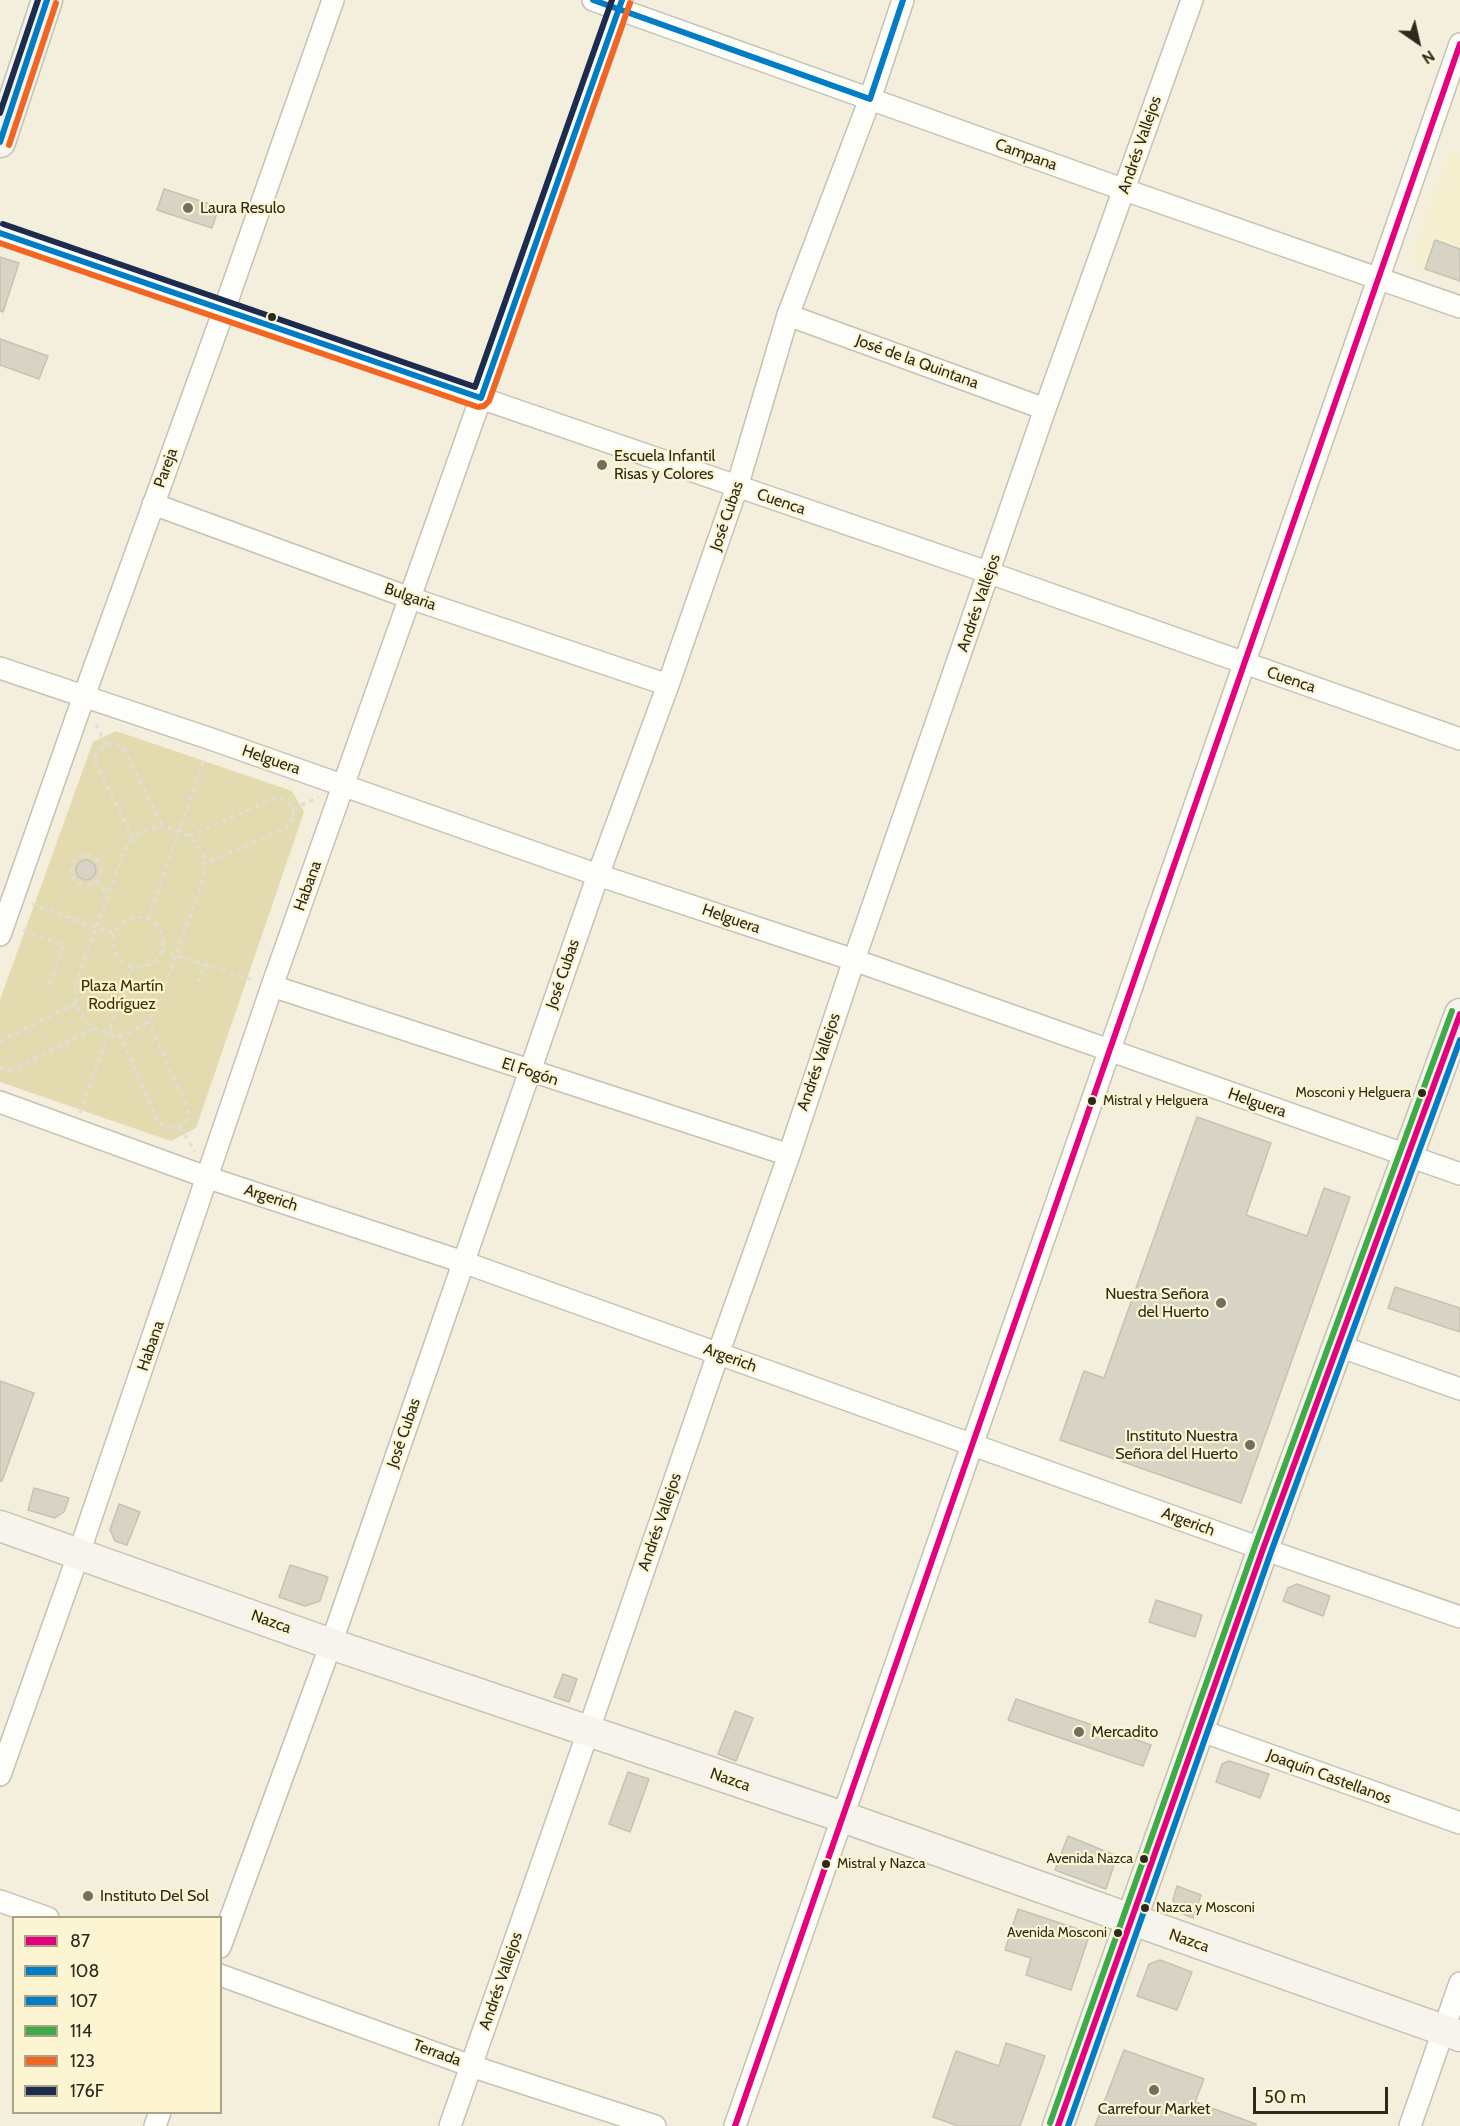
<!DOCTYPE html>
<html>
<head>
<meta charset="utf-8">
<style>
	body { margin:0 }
	#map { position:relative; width:1460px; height:2126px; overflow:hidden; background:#f3efdc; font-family:Cabin,sans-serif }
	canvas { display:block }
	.legend { position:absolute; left:12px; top:1916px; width:210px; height:198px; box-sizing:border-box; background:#fdf5d2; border:2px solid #a9a489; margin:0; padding:8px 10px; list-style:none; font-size:18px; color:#2c2a1c }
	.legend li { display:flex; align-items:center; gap:12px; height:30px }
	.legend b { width:30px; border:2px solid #a9a489 }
	.north { position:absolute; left:1388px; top:12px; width:60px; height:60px; -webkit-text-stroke:4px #fdf5d2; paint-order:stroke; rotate:146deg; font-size:16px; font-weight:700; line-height:24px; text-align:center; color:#2c2a1c }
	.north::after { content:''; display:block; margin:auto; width:21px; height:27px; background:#2c2a1c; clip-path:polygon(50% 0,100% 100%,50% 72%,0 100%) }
	.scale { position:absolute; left:1253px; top:2087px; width:135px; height:27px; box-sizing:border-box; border:3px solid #2c2a1c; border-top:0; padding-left:8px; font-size:18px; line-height:21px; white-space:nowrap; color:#2c2a1c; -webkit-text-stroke:4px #fdf5d2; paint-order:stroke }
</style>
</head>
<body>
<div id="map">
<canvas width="1460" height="2126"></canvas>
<ul class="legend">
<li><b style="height:8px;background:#e5007d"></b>87</li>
<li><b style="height:8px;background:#007dc5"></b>108</li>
<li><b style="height:8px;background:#007dc5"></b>107</li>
<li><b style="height:8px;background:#3fab48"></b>114</li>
<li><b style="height:8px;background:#f26522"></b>123</li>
<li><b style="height:8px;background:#1d2b4f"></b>176F</li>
</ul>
<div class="north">N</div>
<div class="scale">50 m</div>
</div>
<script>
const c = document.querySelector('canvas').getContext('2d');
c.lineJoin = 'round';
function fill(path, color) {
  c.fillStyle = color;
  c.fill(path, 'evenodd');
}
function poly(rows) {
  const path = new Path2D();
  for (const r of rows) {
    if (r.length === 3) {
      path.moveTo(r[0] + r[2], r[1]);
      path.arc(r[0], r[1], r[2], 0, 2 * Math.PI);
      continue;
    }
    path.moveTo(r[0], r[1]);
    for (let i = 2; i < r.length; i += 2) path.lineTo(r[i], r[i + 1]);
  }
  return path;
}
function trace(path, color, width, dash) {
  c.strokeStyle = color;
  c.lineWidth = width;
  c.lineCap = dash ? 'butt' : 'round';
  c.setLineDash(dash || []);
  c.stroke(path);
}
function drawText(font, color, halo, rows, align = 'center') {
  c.font = font + ' Cabin,sans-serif';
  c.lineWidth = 4.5;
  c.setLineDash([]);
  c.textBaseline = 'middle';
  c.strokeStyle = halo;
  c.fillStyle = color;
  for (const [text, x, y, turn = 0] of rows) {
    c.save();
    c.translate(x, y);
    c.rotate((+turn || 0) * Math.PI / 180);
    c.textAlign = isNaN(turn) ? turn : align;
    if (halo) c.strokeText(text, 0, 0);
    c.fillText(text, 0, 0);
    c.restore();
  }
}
fill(poly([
	[1450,151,1460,155,1460,281,1419,268,1413,257]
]), '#f6efcf');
fill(poly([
	[116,731,292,791,304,812,196,1128,171,1141,0,1082,0,1000,93,742]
]), '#e3daaf');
const building = poly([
	[164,189,219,207,212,228,157,210,164,189],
	[1435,240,1460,249,1460,281,1425,269,1435,240],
	[0,257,19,263,3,312,0,311,0,257],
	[0,339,48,356,39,379,0,365,0,339],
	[86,870,10],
	[1197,1117,1271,1143,1246,1215,1307,1236,1324,1188,1350,1197,1241,1503,1060,1440,1084,1371,1104,1378,1197,1117],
	[1395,1287,1460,1308,1460,1332,1388,1308,1395,1287],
	[0,1381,34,1393,2,1481,0,1481,0,1381],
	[34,1488,69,1498,64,1512,55,1518,28,1510,34,1488],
	[119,1504,140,1512,127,1545,115,1541,110,1530,119,1504],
	[290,1565,328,1577,320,1601,305,1606,279,1597,290,1565],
	[1297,1584,1330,1596,1323,1616,1283,1601,1288,1588,1297,1584],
	[1156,1600,1202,1615,1195,1637,1149,1622,1156,1600],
	[563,1674,577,1679,569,1702,554,1697,563,1674],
	[1016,1699,1151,1745,1143,1766,1008,1720,1016,1699],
	[735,1711,753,1718,736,1761,718,1754,735,1711],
	[1229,1761,1269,1774,1260,1798,1216,1782,1222,1764,1229,1761],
	[628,1772,649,1779,630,1832,609,1824,628,1772],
	[1068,1836,1117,1856,1106,1889,1055,1870,1068,1836],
	[1177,1886,1201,1895,1193,1918,1178,1912,1173,1900,1177,1886],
	[1018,1909,1090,1933,1071,1990,1026,1975,1031,1958,1005,1950,1018,1909],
	[1160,1960,1192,1972,1177,2010,1137,1996,1149,1964,1160,1960],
	[1006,2043,1045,2056,1020,2126,958,2126,933,2117,956,2051,999,2066,1006,2043],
	[1124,2050,1204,2079,1195,2102,1256,2124,1256,2126,1095,2126,1124,2050]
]);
fill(building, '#d8d4c5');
trace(building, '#c5c2b3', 1.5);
const street = poly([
	[593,0,1125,190,1460,307],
	[0,233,990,573,1460,739],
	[788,315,1045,409],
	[153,504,410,598,668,685],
	[0,668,211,739,598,875,854,960,1460,1174],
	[0,935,84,696,224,310,333,0],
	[272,986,789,1155],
	[0,1102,209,1178,463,1262,1263,1549,1460,1617],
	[1336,1345,1460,1389],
	[1199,1730,1460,1823],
	[0,1775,79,1553,272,986,622,0],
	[0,1901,48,1918],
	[220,1947,331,1644,598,875,668,685,737,487,788,315,870,99,903,0],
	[220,1975,471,2066,655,2126],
	[155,2126,160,2112],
	[450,2126,588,1732,718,1354,789,1155,854,960,1045,409,1192,0],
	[735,2126,1460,44],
	[1410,2126,1460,1983]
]);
const secondary = poly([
	[0,142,47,0],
	[0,1526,331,1644,843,1817,1460,2036],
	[1058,2126,1263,1549,1460,1014]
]);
trace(street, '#c5c2b3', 24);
trace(secondary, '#c5c2b3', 33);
trace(poly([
	[96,724,105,744],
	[293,809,319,797],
	[159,827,173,828,186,834,196,843,203,855,205,869,202,883,157,1007,150,1019,139,1028,127,1034,113,1035,99,1031,88,1024,79,1013,75,1000,75,986,125,849,133,838,145,830,159,827],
	[189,836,274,799,284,799,292,806,294,816,293,821,286,828,204,864],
	[133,838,96,763,96,753,105,744,117,744,125,750,163,827],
	[86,870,15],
	[96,882,108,895],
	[32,904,114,934],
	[138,942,25],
	[148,919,205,757],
	[23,930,64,945,47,991],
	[161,951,253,980],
	[198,982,204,964],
	[119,1034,158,1121,165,1127,176,1128,180,1126,187,1119,188,1109,148,1021],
	[0,1042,76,1003],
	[0,1068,8,1071,13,1070,94,1028],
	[80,1113,132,966],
	[180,1127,195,1152]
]), '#dfded9', 3, [4.5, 4.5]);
trace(street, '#fdfdfa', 21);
trace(secondary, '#f6f4ec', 30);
trace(poly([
	[735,2126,1460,44],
	[1058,2126,1263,1549,1460,1014]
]), '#e5007d', 6);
trace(poly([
	[593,0,870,99,903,0],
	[0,142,47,0],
	[0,233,481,398,622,0]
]), '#007dc5', 6);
trace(poly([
	[1068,2126,1271,1552,1460,1040]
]), '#007dc5', 6);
trace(poly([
	[1050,2123,1255,1546,1452,1011]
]), '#3fab48', 6);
trace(poly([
	[9,145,56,3],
	[0,243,478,407,484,406,489,401,630,3]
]), '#f26522', 6);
trace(poly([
	[0,113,38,0],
	[3,224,475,387,612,0]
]), '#1d2b4f', 6);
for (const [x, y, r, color] of [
	[188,208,6,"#726f5f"],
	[272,317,5,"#2c2a1c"],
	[602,465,6,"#726f5f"],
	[1422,1093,5,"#2c2a1c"],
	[1092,1101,5,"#2c2a1c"],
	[1221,1303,6,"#726f5f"],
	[1250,1445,6,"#726f5f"],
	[1079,1732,6,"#726f5f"],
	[1144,1859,5,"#2c2a1c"],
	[826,1864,5,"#2c2a1c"],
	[88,1896,6,"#726f5f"],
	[1145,1908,5,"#2c2a1c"],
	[1118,1933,5,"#2c2a1c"],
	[1154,2090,6,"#726f5f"]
]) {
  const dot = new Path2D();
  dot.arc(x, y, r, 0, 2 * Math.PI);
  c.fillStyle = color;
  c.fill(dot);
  trace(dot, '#fdf5d2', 2);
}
drawText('14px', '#2c2a1c', '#fdf5d2', [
	["Mosconi y Helguera",1411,1093],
	["Mistral y Helguera",1103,1101,"left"],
	["Avenida Nazca",1133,1859],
	["Mistral y Nazca",837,1864,"left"],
	["Nazca y Mosconi",1156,1908,"left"],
	["Avenida Mosconi",1107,1933]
], 'right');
drawText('16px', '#2c2a1c', '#fdf5d2', [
	["Andrés Vallejos",1140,145,-71],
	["Campana",1026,155,20],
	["José de la Quintana",917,362,20],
	["Pareja",166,468,-70],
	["Cuenca",781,502,19],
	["José Cubas",727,516,-71],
	["Bulgaria",410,597,19],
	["Andrés Vallejos",979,603,-71],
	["Cuenca",1291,680,19],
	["Helguera",271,760,19],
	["Habana",308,886,-70],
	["Helguera",731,919,19],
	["José Cubas",563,974,-71],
	["Andrés Vallejos",819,1062,-71],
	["El Fogón",530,1072,18],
	["Helguera",1257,1103,19],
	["Argerich",271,1198,18],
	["Habana",151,1346,-71],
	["Argerich",730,1358,20],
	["José Cubas",404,1433,-71],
	["Andrés Vallejos",660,1522,-71],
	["Argerich",1188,1522,20],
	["Nazca",271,1622,20],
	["Joaquín Castellanos",1329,1777,20],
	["Nazca",730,1780,19],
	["Nazca",1189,1941,19],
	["Andrés Vallejos",501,1981,-71],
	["Terrada",437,2053,20]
]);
drawText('16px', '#2c2a1c', '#fdf5d2', [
	["Laura Resulo",200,208],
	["Escuela Infantil",614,456],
	["Risas y Colores",614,474],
	["Nuestra Señora",1209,1294,"right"],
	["del Huerto",1209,1312,"right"],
	["Instituto Nuestra",1238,1436,"right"],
	["Señora del Huerto",1238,1454,"right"],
	["Mercadito",1091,1732],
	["Instituto Del Sol",100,1896],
	["Carrefour Market",1154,2109,"center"]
], 'left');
drawText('16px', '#3d3300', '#fdf5d2', [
	["Plaza Martín",122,986],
	["Rodríguez",122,1004]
]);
</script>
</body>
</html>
